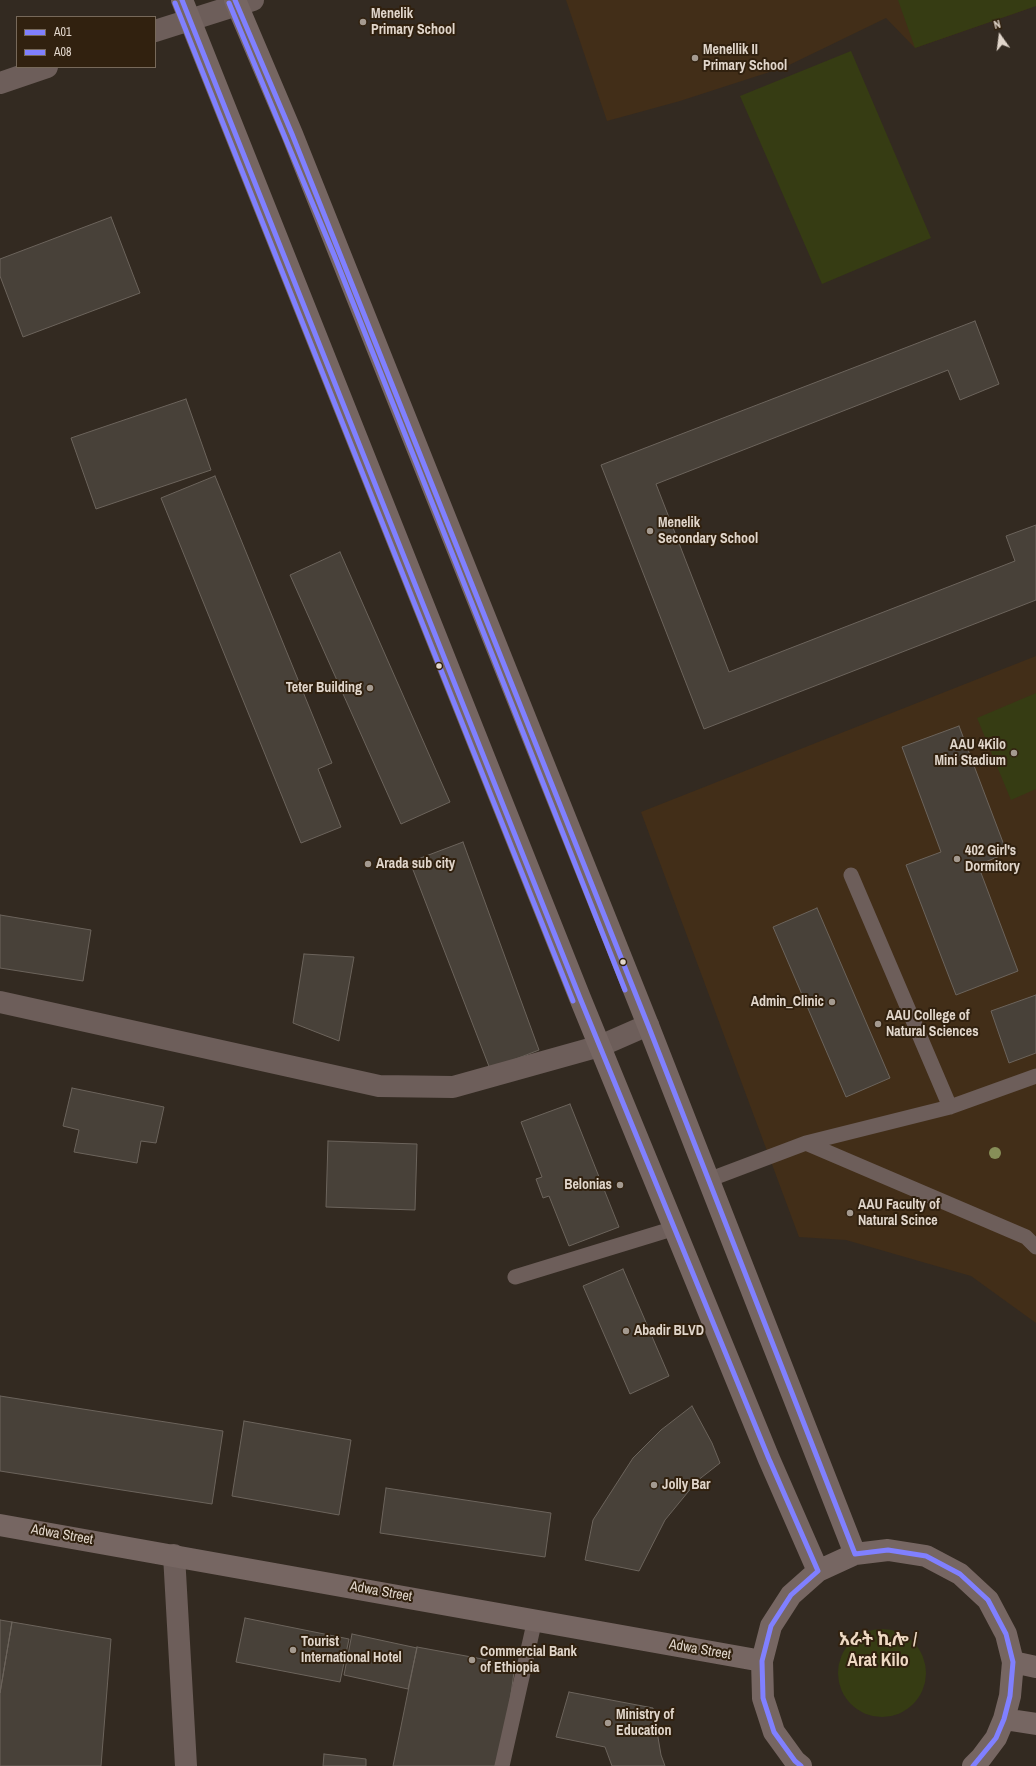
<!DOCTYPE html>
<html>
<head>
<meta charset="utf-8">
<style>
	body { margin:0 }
	#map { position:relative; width:1036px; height:1766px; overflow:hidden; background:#332a21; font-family:"Archivo Narrow",sans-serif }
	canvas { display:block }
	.legend { position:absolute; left:16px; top:16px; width:140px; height:52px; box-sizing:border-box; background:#31210f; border:1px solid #77695a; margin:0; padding:5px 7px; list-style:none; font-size:12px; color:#e1d6cb }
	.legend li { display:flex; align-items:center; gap:8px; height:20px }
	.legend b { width:20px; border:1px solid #77695a }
	.north { position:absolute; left:980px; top:16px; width:40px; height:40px; -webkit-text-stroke:3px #31210f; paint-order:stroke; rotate:346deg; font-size:11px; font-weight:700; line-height:16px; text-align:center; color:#e1d6cb }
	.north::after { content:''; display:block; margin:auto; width:14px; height:18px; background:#e1d6cb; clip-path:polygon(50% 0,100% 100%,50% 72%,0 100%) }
</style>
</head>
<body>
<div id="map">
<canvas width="1036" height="1766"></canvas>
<ul class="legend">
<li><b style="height:5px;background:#8080ff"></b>A01</li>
<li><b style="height:5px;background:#8080ff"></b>A08</li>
</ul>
<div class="north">N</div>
</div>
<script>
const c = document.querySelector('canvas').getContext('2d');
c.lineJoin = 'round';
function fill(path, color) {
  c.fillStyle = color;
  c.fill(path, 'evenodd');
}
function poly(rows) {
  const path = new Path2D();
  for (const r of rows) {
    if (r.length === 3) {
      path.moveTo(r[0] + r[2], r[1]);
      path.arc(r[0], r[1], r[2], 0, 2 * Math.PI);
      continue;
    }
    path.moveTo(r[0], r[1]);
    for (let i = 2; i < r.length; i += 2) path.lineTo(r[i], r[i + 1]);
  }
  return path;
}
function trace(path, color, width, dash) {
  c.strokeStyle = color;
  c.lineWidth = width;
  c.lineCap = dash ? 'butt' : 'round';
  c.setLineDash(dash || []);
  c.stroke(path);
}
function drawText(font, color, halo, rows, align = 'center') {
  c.font = font + ' "Archivo Narrow","Noto Sans Ethiopic",sans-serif';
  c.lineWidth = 4;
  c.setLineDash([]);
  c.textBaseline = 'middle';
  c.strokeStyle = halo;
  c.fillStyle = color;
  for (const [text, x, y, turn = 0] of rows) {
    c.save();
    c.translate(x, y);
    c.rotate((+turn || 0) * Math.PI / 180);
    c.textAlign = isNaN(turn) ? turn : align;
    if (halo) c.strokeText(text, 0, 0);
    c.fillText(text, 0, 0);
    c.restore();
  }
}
fill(poly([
	[566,0,1036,0,1036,6,915,48,886,18,785,67,680,101,607,121],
	[1036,656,1036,1323,971,1276,846,1240,799,1237,641,812]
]), '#422e18');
fill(poly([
	[898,0,1036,0,1036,6,915,48],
	[851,51,931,238,822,284,740,96],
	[1036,693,1036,789,1011,800,977,718],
	[882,1673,44]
]), '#363c13');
const building = poly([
	[111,217,140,293,23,337,0,276,0,259,111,217],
	[975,321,999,384,960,400,948,370,656,484,729,672,1015,561,1006,536,1036,525,1036,600,704,729,601,465,975,321],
	[186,399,211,470,96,509,71,438,186,399],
	[215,476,332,763,318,769,341,827,301,843,161,498,215,476],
	[340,552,450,802,401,824,290,575,340,552],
	[959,726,1007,853,978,865,1018,971,956,995,906,865,941,852,902,747,959,726],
	[463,842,539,1050,490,1069,410,862,463,842],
	[817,908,890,1078,846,1097,773,927,817,908],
	[0,915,91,930,83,981,0,968,0,915],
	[304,954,354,957,339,1041,293,1023,304,954],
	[1036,995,1036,1053,1009,1063,991,1011,1036,995],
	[72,1088,164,1107,156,1143,141,1141,137,1163,74,1152,79,1130,63,1126,72,1088],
	[570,1104,619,1227,569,1246,549,1196,543,1198,536,1179,542,1177,521,1122,570,1104],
	[328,1141,417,1144,415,1210,326,1207,328,1141],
	[623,1269,669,1376,630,1394,583,1286,623,1269],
	[0,1396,223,1431,212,1504,0,1471,0,1396],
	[692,1406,712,1443,720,1463,697,1481,665,1520,639,1571,585,1560,593,1520,633,1458,661,1430,692,1406],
	[244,1421,351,1440,339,1515,232,1496,244,1421],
	[386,1488,551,1513,545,1557,380,1533,386,1488],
	[245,1618,349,1639,340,1682,236,1662,245,1618],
	[0,1620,12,1622,0,1693,0,1620],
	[12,1622,111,1639,101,1766,0,1766,0,1693,12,1622],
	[352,1634,417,1648,408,1689,344,1675,352,1634],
	[417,1647,515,1665,506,1730,495,1766,393,1766,417,1647],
	[569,1692,653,1708,661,1755,665,1766,612,1766,605,1747,556,1737,569,1692],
	[324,1754,366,1759,366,1766,323,1766,324,1754]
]);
fill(building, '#484139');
trace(building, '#6c645c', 1);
trace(poly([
	[851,875,950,1107],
	[806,1143,1026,1237,1036,1247],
	[708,1180,806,1143,950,1107,1036,1076],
	[515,1277,675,1228],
	[502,1766,535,1619]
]), '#6d5e5a', 15);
trace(poly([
	[155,31,253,0],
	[0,83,47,67],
	[0,1002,379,1086,453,1087,600,1046,648,1025]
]), '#6d5e5a', 22);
trace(poly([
	[174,1555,186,1766]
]), '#6d5e5a', 22);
trace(poly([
	[182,0,580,998,769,1459,818,1571],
	[235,0,292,134,470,580,648,1025,855,1554],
	[0,1525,762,1661],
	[1013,1662,1036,1667],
	[1004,1719,1036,1724],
	[801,1766,795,1761,774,1732,763,1698,762,1661,771,1626,791,1595,818,1571,855,1554,888,1550,926,1556,960,1574,988,1600,1006,1634,1013,1662,1010,1696,1004,1719,996,1738,981,1758,973,1766]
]), '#766662', 22);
trace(poly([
	[182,0,580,998,769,1459,818,1571,791,1595,771,1626,762,1661,763,1698,774,1732,795,1761,801,1766],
	[235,0,292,134,648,1025,855,1554,888,1550,926,1556,960,1574,988,1600,1006,1634,1013,1662,1010,1696,1004,1719,996,1738,973,1766]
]), '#8080ff', 5);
trace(poly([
	[175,3,573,1001],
	[229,3,334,255,625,990]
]), '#8080ff', 5);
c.fillStyle = '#878e58';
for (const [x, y] of [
	[995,1153]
]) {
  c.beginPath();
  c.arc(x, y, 6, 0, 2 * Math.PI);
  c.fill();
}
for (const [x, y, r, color] of [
	[363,22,4,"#a49a90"],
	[695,58,4,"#a49a90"],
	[650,531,4,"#a49a90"],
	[439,666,3.5,"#e1d6cb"],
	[370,688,4,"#a49a90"],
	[1014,753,4,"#a49a90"],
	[957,859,4,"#a49a90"],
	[368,864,4,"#a49a90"],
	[623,962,3.5,"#e1d6cb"],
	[832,1002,4,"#a49a90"],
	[878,1024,4,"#a49a90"],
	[620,1185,4,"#a49a90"],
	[850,1213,4,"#a49a90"],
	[626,1331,4,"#a49a90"],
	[654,1485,4,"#a49a90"],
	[293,1650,4,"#a49a90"],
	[472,1660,4,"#a49a90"],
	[608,1723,4,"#a49a90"]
]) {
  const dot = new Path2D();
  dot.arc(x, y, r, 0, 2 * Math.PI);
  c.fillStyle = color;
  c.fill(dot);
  trace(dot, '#31210f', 1.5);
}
drawText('bold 14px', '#e1d6cb', '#31210f', [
	["Menelik",371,14],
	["Primary School",371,30],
	["Menellik II",703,50],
	["Primary School",703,66],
	["Menelik",658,523],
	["Secondary School",658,539],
	["Teter Building",362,688,"right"],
	["AAU 4Kilo",1006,745,"right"],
	["Mini Stadium",1006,761,"right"],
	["402 Girl's",965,851],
	["Dormitory",965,867],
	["Arada sub city",376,864],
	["Admin_Clinic",824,1002,"right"],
	["AAU College of",886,1016],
	["Natural Sciences",886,1032],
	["Belonias",612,1185,"right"],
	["AAU Faculty of",858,1205],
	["Natural Scince",858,1221],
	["Abadir BLVD",634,1331],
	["Jolly Bar",662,1485],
	["Tourist",301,1642],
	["International Hotel",301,1658],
	["Commercial Bank",480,1652],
	["of Ethiopia",480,1668],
	["Ministry of",616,1715],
	["Education",616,1731]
], 'left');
drawText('14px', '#e1d6cb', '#31210f', [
	["Adwa Street",62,1535,10],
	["Adwa Street",381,1592,10],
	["Adwa Street",700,1650,10]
]);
drawText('bold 18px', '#eed9c3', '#31210f', [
	["አራት ኪሎ /",878,1640],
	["Arat Kilo",878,1661]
]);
</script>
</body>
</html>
